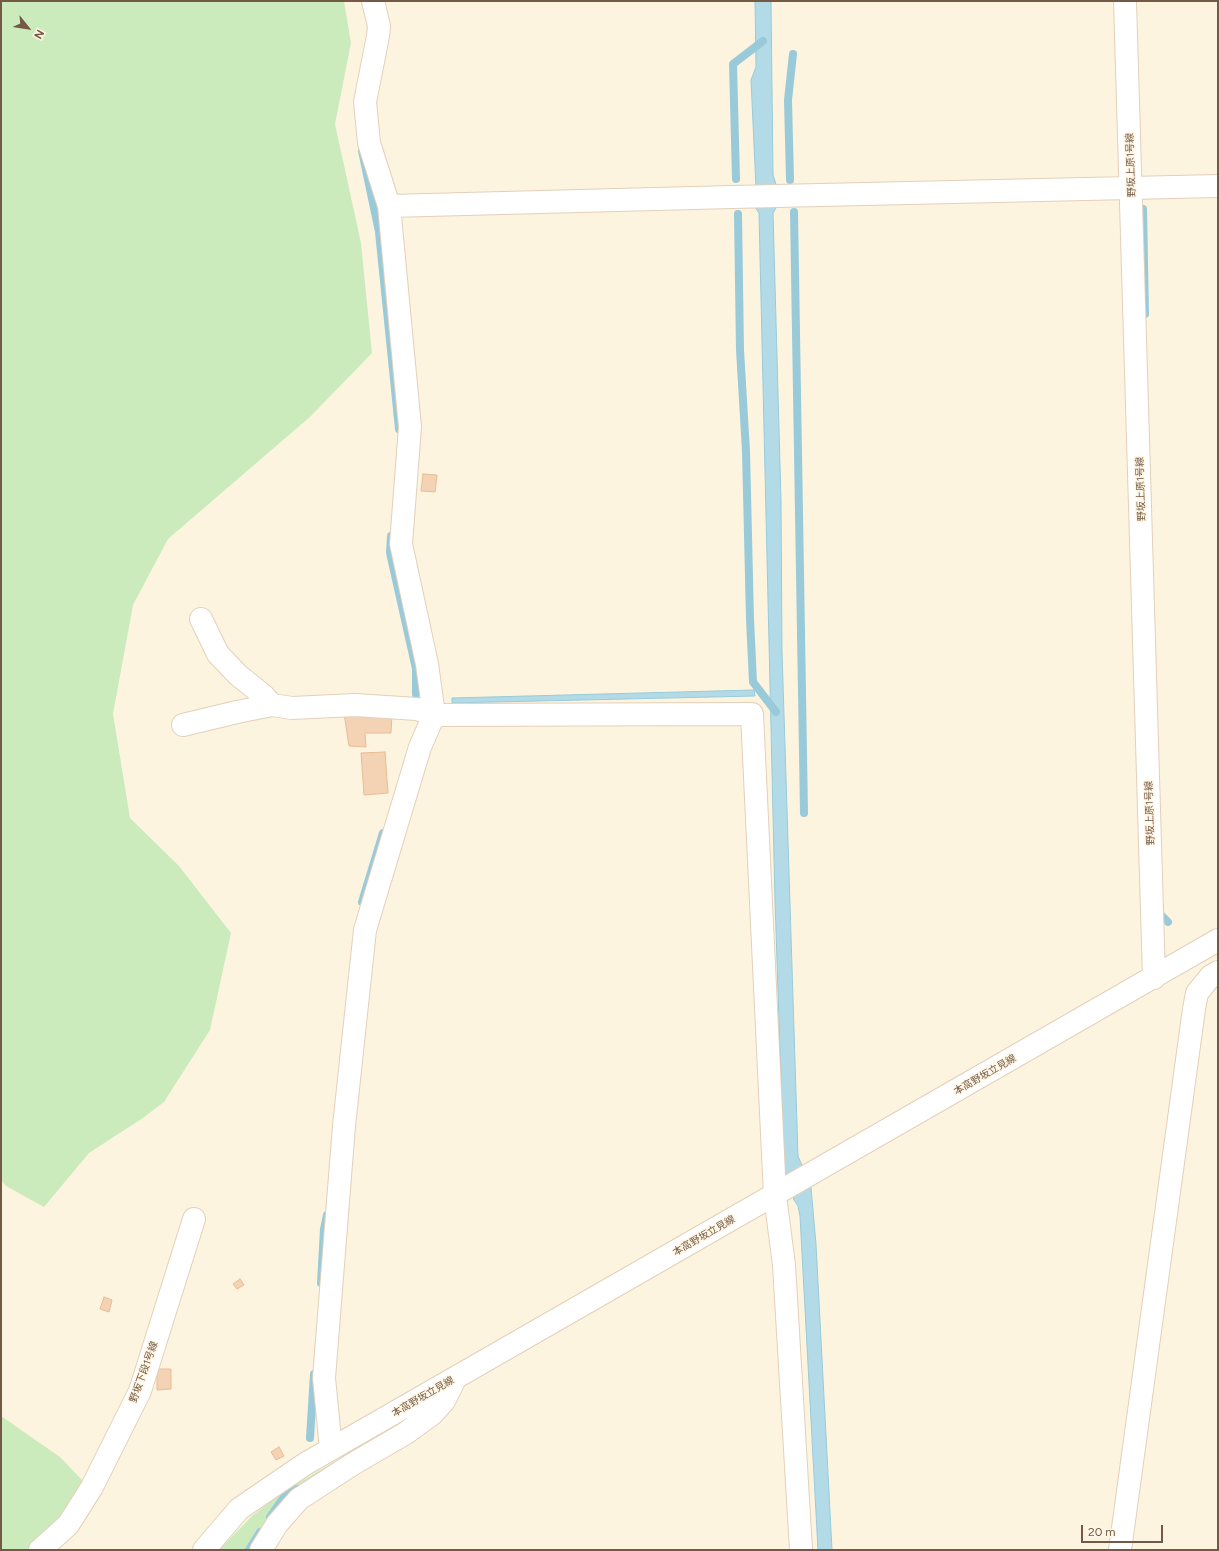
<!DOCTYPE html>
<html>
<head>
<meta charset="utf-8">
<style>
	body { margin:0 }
	#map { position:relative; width:1219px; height:1551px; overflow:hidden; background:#fdf4df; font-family:Figtree,sans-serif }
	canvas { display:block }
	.frame { position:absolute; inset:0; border:2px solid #745a45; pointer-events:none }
	.north { position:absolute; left:8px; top:8px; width:40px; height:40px; -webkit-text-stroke:3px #fff7e6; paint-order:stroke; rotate:120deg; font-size:11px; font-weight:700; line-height:16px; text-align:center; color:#745a45 }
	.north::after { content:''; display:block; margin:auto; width:14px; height:18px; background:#745a45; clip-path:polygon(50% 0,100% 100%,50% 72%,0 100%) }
	.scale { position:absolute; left:1081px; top:1525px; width:82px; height:18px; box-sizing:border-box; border:2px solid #745a45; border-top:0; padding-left:5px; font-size:12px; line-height:14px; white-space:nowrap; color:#745a45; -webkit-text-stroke:3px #fff7e6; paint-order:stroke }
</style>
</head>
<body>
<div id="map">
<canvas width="1219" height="1551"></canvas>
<div class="frame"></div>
<div class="north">N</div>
<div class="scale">20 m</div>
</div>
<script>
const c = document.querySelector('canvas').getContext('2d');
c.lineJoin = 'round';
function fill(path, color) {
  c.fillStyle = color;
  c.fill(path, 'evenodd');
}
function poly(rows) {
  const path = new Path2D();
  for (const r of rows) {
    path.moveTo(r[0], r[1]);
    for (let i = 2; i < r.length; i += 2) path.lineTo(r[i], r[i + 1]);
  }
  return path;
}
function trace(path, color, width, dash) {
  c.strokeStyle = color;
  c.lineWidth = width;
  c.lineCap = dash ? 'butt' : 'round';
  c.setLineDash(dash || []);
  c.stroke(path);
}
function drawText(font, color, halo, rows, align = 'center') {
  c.font = font + ' Figtree,"Noto Sans JP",sans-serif';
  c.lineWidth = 3;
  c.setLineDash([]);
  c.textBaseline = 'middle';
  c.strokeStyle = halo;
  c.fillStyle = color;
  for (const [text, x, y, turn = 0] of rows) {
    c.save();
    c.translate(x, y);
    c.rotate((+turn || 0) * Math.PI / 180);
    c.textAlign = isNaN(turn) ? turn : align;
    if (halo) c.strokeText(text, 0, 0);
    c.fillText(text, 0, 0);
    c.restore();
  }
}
fill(poly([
	[1,1,344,1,351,43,335,124,361,243,372,353,311,416,168,539,133,605,113,714,130,818,179,866,231,933,210,1030,164,1102,143,1118,89,1153,44,1207,6,1186,1,1180],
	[417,1413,327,1473,254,1550,219,1550,252,1516,283,1492],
	[1,1416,60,1457,84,1482,63,1521,27,1550,1,1550]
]), '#ccebbd');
const water = poly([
	[755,1,771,1,773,175,778,190,779,203,773,213,781,501,782,652,798,1156,811,1188,816,1244,832,1550,818,1550,800,1216,798,1206,794,1200,784,1170,775,901,759,213,752,203,756,188,751,80,756,67,755,1],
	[754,690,755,696,452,703,452,698,754,690]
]);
fill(water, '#b3dbe7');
trace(water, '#98cada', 1);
trace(poly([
	[362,151,379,232,399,429],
	[736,179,733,64,763,41],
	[790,180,788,100,793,54],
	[1143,209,1145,314],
	[794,212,804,813],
	[738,214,740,350,746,451,750,619,753,682,776,712],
	[391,536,390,553,416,669,416,694],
	[362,902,383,833],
	[1160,907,1160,914,1168,922],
	[321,1283,324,1229,327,1215],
	[310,1438,314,1374],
	[270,1517,284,1497,297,1489],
	[249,1550,260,1532]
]), '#98cada', 8);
const building = poly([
	[423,474,437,475,435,492,421,491,423,474],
	[344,713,392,714,391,733,365,733,366,747,349,746,344,713],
	[385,752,388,793,364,795,361,753,385,752],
	[240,1279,244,1285,237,1289,233,1284,240,1279],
	[104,1297,112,1300,109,1312,100,1309,104,1297],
	[157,1369,171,1369,171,1389,157,1390,157,1369],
	[279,1447,284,1456,276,1460,271,1452,279,1447]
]);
fill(building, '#f4d3b5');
trace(building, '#e8bb94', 1);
const minor = poly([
	[1125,1,1154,978],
	[389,206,732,197,1218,186],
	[201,619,218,654,238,675,263,695,272,705,292,708,355,705,417,709,434,715,752,714,775,1196,784,1265,801,1550],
	[183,725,237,712,272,705],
	[331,1449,324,1378,344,1126,365,930,420,747,434,715,427,664,401,544,410,427,389,206,369,143,365,102,378,36,379,26,373,1],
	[40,1550,68,1525,92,1487,140,1391,194,1219],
	[204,1550,239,1509,305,1464,1218,940],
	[261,1550,277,1524,299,1499,353,1464,406,1433,432,1414,444,1401,455,1379],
	[1120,1550,1194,1009,1197,993,1211,976,1218,972]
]);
trace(minor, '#e2d0ba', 24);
trace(minor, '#fff', 22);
drawText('10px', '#745a45', '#fff7e6', [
	["野坂上原1号線",1131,165,-92],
	["野坂上原1号線",1141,489,-92],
	["野坂上原1号線",1150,813,-92],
	["本高野坂立見線",985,1075,-30],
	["本高野坂立見線",704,1236,-30],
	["野坂下段1号線",144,1372,-70],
	["本高野坂立見線",423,1397,-30]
]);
</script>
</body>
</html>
